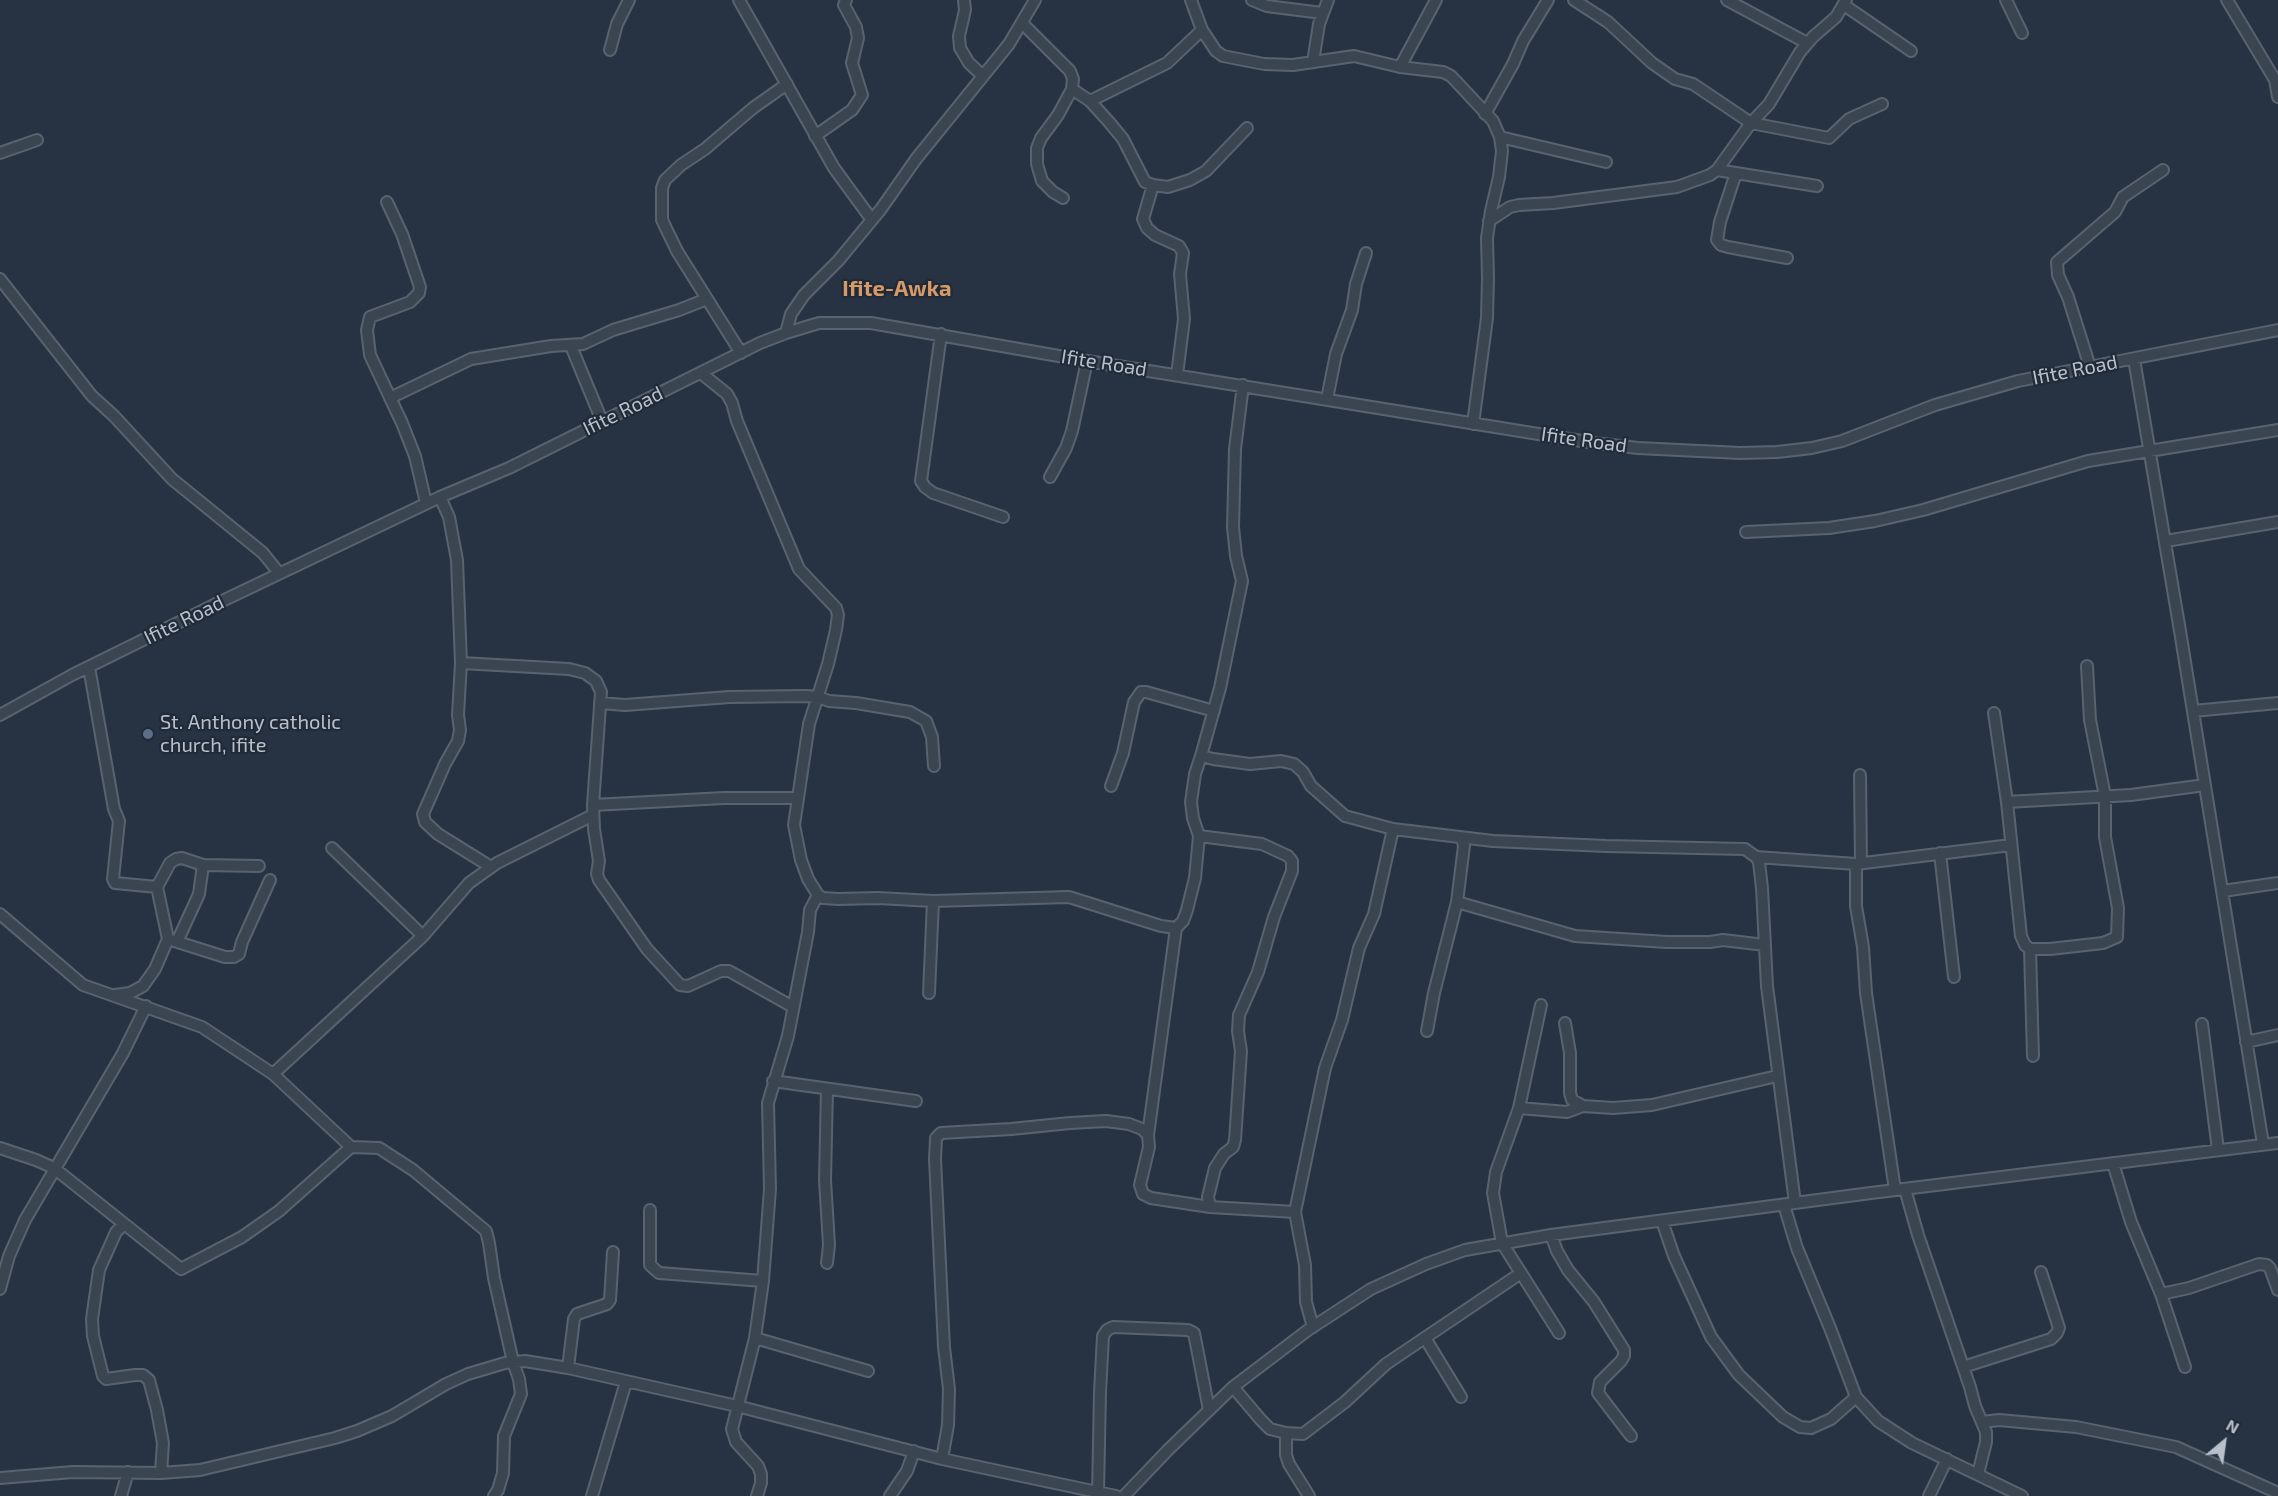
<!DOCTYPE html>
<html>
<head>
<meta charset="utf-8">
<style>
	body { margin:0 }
	#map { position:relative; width:2278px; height:1496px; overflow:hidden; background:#273343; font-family:"Exo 2",sans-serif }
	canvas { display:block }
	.north { position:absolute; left:2194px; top:1412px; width:60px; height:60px; -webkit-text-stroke:4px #202a38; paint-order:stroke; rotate:29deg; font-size:16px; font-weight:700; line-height:24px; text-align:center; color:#b8c0cc }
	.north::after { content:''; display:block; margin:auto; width:21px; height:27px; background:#b8c0cc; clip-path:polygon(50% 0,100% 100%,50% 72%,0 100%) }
</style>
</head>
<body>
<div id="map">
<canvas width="2278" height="1496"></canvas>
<div class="north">N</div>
</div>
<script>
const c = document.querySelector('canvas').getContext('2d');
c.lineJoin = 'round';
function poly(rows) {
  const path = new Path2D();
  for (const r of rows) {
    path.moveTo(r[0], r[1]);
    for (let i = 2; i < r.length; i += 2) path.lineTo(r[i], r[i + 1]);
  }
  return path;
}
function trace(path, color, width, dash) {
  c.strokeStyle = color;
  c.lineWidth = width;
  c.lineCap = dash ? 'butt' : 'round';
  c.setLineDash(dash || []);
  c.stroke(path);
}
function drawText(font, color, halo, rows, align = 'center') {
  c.font = font + ' "Exo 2",sans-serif';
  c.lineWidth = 4.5;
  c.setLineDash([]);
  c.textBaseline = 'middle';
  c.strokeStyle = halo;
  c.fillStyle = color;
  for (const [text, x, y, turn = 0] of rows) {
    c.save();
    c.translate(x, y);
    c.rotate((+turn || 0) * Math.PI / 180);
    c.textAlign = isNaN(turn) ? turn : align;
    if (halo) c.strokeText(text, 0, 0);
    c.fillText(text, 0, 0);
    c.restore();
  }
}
const minor = poly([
	[739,0,834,168,872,220],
	[964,0,965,10,959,36,960,48,969,63,983,76],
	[1191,0,1202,30,1216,51,1223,56,1264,64,1293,65,1354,56,1400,67,1443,72,1451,76,1467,93,1493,121,1500,137,1502,151,1499,177,1491,211,1487,238,1488,278,1487,318,1473,424],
	[1252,0,1267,6,1322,13],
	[1574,0,1608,22,1652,63,1675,79,1693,84,1751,123,1829,138,1849,119,1882,104],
	[1727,0,1807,43],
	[2006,0,2022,33],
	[2227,0,2275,80,2278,97],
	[1844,5,1911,51],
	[1022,23,1070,71,1073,79,1072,89,1058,115,1041,138,1037,148,1037,164,1042,181,1053,192,1063,198],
	[610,50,617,24,629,0],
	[1313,62,1319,24,1328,0],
	[1400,67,1436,0],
	[1072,89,1090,101,1109,122,1123,139,1145,182,1153,185,1168,187,1190,180,1206,171,1247,128],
	[1090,101,1167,63,1202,30],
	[1485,114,1513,64,1523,41,1548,0],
	[815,136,852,110,862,95,852,63,858,38,856,27,844,5,846,0],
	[1500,137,1606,162],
	[0,153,37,140],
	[1717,170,1817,186],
	[1736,173,1720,222,1717,240,1721,245,1728,247,1787,258],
	[1153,185,1143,219,1147,228,1155,235,1179,246,1183,253,1180,274,1184,319,1177,375],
	[387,202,402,234,420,287,419,293,410,302,370,317,367,330,370,355,402,423,415,456,426,503],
	[1489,221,1510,207,1519,205,1553,203,1677,187,1710,175,1717,170,1751,123,1769,104,1800,52,1813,37,1836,17,1846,0],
	[0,279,92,396,114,416,172,479,263,553,279,573],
	[786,333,791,314,804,295,838,261,881,209,916,159,1009,44,1035,0],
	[941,334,921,481,925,487,933,493,1003,517],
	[571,346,602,421],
	[741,353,677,251,662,220,662,188,665,180,681,165,705,149,753,108,787,84],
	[2134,359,2180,631,2263,1144],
	[2090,367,2068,297,2058,275,2057,262,2115,212,2123,197,2163,170],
	[701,373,727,394,732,403,737,421,799,569,836,608,838,615,836,630,828,664,809,724,794,825,801,860,808,879,818,895,823,898,838,899,878,898,933,901,1069,897,1161,926,1176,928,1183,921,1187,910,1195,878,1199,836,1193,818,1191,802,1195,774,1201,756],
	[1243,385,1235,449,1233,527,1236,556,1242,581,1220,688,1201,756,1213,759,1250,764,1281,761,1294,764,1303,772,1311,786,1345,816,1393,829],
	[390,398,471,359,551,346,583,344,613,330,679,310,707,299],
	[1327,399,1336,354,1352,310,1356,284,1366,253],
	[1050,477,1066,448,1072,431,1087,361],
	[440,497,449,517,457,560,461,663,458,715,460,730,458,741,445,764,423,814,425,822,438,834,491,867],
	[1746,532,1829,528,1875,521,1923,510,2088,461,2278,430],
	[2166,541,2278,522],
	[461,663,569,669,585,673,596,681,601,692,593,805,594,829,599,861,597,874,599,880,647,949,680,985,688,986,721,971,729,971,793,1007],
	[89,667,114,809,119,821,113,879,115,883,157,887,170,863,176,859,182,858,203,865,259,866],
	[600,703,625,705,729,697,806,696,818,697,829,701,856,703,910,712,926,721,932,737,934,766],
	[2193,711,2278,703],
	[1994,713,2007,802,2021,936,2025,945,2030,949,2050,949,2103,943,2117,937,2118,908,2105,837,2105,796,2090,720,2087,666],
	[0,715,72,675,218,603,440,497,509,468,760,343,786,333,819,323,871,323,1087,361,1594,443,1638,448,1740,453,1777,452,1812,448,1842,441,1935,405,2018,381,2278,330],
	[1860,775,1861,863],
	[1111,786,1123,753,1134,702,1141,692,1146,692,1214,711],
	[2007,802,2131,795,2205,785],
	[593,805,724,798,797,798],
	[1199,836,1262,844,1288,856,1292,861,1292,871,1274,917,1258,972,1239,1015,1238,1031,1241,1051,1235,1140,1233,1147,1224,1154,1215,1168,1208,1197,1210,1207],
	[332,848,423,936],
	[1940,853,1954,977],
	[1756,857,1759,862,1762,888,1767,986,1795,1203],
	[1856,864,1856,906,1863,947,1866,993,1895,1190],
	[157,887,168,939],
	[2223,891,2278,883],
	[1457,902,1575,936,1667,942,1710,942,1723,940,1765,945],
	[0,914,83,985,202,1027,273,1074,351,1147],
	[177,942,199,894,203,865],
	[2030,949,2033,1056],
	[929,993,933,901],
	[115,995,130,993,143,986,155,969,168,939,225,957,234,957,239,954,242,942,270,880],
	[1541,1005,1519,1108,1496,1172,1493,1193,1502,1243,1559,1333],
	[1565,1023,1570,1053,1570,1093,1572,1100,1583,1106,1613,1108,1652,1105,1777,1076],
	[2202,1024,2218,1150],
	[1427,1031,1434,993,1457,902,1464,846,1462,838],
	[2246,1042,2278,1035],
	[273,1074,423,936,469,883,497,863,593,815],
	[773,1081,916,1101],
	[1519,1108,1567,1112,1583,1106],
	[1148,1135,1176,928],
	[0,1148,36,1160,54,1168,181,1269,242,1237,279,1211,351,1147,379,1148,413,1170,486,1231,489,1243,494,1278,513,1362,519,1379,521,1394,504,1436,503,1473,498,1490,494,1496],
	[2113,1163,2131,1222,2161,1294,2189,1288,2259,1264,2267,1265,2270,1268,2278,1290],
	[1905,1189,1918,1235,1970,1387,1975,1406,1986,1432,1986,1442,1978,1474],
	[1784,1205,1797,1248,1830,1328,1856,1397,1878,1421,1912,1443,2022,1496],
	[650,1210,650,1265,659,1273,763,1281],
	[1662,1221,1674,1256,1711,1337,1739,1375,1783,1417,1800,1427,1811,1428,1831,1419,1856,1397],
	[124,1224,116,1232,99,1270,92,1319,93,1336,103,1376,106,1379,135,1375,143,1375,149,1380,157,1410,163,1443,161,1473],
	[1551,1235,1557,1251,1568,1270,1594,1302,1624,1350,1624,1356,1621,1361,1600,1382,1598,1393,1631,1436],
	[827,1263,829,1245,825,1180,827,1089],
	[0,1289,9,1256,25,1220,123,1053,146,1006],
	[2161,1294,2185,1367],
	[1313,1327,1306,1302,1305,1265,1295,1212,1325,1068,1342,1020,1359,948,1374,914,1393,829,1493,841,1606,846,1745,849,1756,857,1856,864,2011,845],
	[755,1338,868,1371],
	[1425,1338,1461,1397],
	[1963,1367,2051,1339,2057,1333,2059,1328,2041,1272],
	[568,1368,574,1319,577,1314,607,1304,610,1300,613,1252],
	[1233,1387,1261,1420,1270,1429,1286,1433,1303,1434,1345,1402,1386,1364,1521,1273],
	[1982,1422,1999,1420,2076,1427,2176,1447,2278,1493],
	[1286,1433,1286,1455,1289,1464,1309,1496],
	[942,1459,948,1425,949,1389,944,1347,935,1159,936,1138,941,1133,1011,1129,1070,1123,1106,1121,1129,1124,1142,1129,1148,1135,1149,1147,1140,1185,1143,1194,1151,1198,1210,1207,1295,1212],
	[0,1478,73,1472,161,1473,200,1470,335,1438,357,1431,392,1416,446,1384,468,1374,505,1363,525,1361,568,1368,737,1406,942,1459,1116,1496],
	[1098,1492,1100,1392,1103,1336,1107,1330,1113,1327,1188,1330,1194,1333,1209,1410],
	[121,1496,128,1472],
	[592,1496,626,1382],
	[757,1496,761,1483,761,1474,758,1466,736,1442,732,1429,755,1338,763,1281,770,1189,768,1103,788,1036,808,932,810,910,818,895],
	[890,1496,907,1471,914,1451],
	[1124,1496,1168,1450,1233,1387,1308,1330,1371,1289,1426,1264,1465,1250,1551,1235,1871,1193,2278,1143],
	[1929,1496,1947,1459]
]);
trace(minor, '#596370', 14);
trace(minor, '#3b4552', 10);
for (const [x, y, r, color] of [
	[148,734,6,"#5c6f8a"]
]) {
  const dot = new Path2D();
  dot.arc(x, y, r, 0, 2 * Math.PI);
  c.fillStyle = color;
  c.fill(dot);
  trace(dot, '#202a38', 2);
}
drawText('20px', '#b8c0cc', '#202a38', [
	["Ifite Road",1104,363,9],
	["Ifite Road",2075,370,-11],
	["Ifite Road",623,411,-26],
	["Ifite Road",1584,440,8],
	["Ifite Road",184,620,-26]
]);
drawText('20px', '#b8c0cc', '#202a38', [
	["St. Anthony catholic",160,722],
	["church, ifite",160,745]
], 'left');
drawText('bold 22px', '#d69a69', '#202a38', [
	["Ifite-Awka",897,289]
]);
</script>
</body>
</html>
